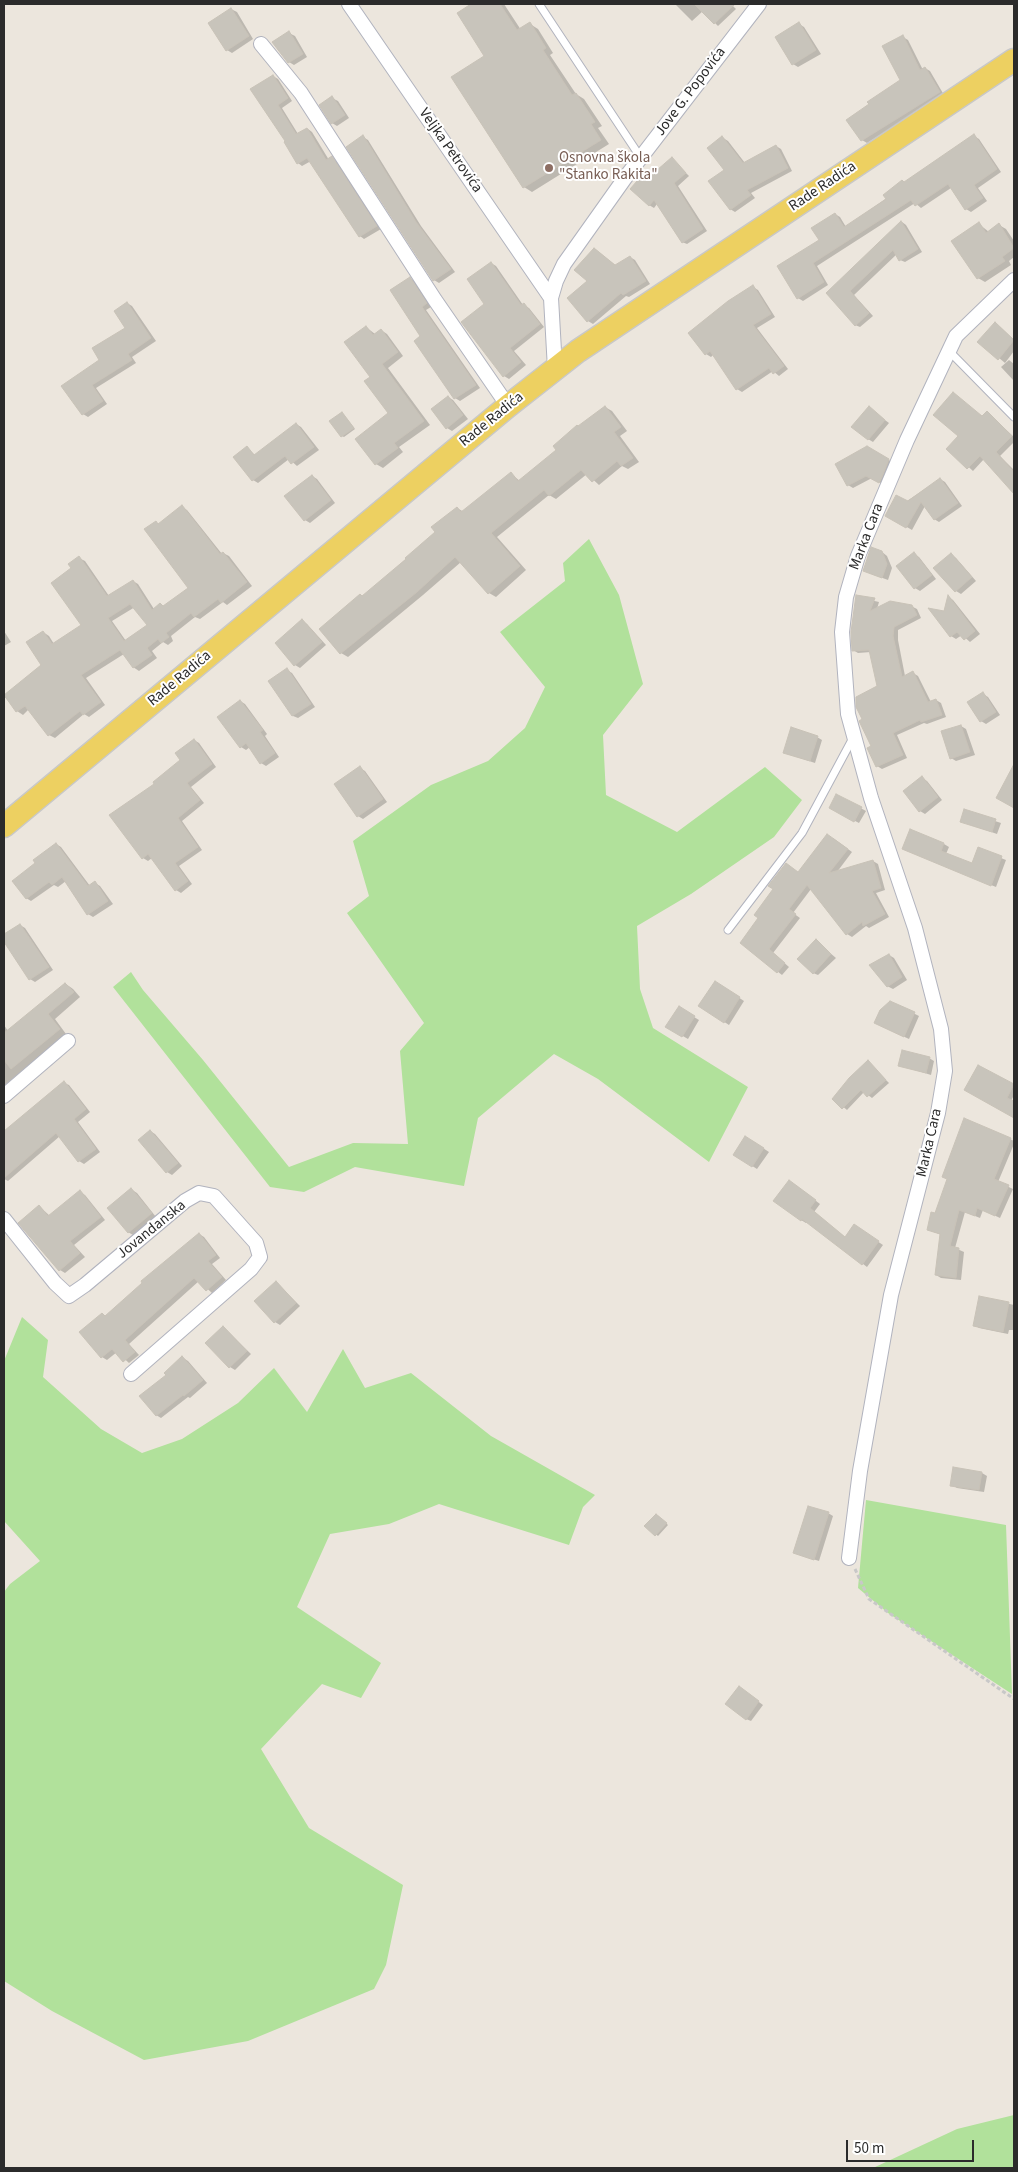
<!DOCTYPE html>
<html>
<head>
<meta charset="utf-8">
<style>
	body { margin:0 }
	#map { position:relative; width:1018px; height:2172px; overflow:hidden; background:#ece6dd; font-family:"Source Sans 3",sans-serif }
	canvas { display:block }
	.frame { position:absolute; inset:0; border:5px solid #2b2b2b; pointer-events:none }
	.scale { position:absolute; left:846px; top:2140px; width:128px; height:22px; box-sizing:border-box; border:2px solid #2b2b2b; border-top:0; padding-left:6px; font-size:15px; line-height:18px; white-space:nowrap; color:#2b2b2b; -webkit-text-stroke:4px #fff; paint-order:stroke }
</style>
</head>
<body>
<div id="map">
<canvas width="1018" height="2172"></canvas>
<div class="frame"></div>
<div class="scale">50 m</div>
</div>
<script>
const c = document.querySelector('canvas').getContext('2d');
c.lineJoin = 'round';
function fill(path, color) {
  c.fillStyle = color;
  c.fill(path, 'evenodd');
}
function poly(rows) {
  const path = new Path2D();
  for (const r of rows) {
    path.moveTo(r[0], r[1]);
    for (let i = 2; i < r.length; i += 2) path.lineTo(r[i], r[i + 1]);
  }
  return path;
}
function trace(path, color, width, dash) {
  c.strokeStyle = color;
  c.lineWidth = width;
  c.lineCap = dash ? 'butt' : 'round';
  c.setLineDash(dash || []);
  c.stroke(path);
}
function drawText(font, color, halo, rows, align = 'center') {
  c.font = font + ' "Source Sans 3",sans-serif';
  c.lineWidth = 4;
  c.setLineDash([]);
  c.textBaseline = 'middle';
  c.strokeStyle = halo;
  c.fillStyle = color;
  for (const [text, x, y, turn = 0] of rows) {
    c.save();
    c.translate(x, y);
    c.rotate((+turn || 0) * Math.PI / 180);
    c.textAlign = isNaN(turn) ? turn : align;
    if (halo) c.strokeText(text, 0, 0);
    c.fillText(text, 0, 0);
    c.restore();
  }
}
fill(poly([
	[589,539,619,595,643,684,603,735,606,795,677,832,765,767,802,800,774,837,691,894,637,926,640,989,653,1028,748,1087,709,1162,598,1079,554,1054,478,1118,464,1186,355,1167,304,1192,270,1187,113,987,131,972,143,990,203,1060,289,1167,353,1143,408,1144,400,1051,424,1023,347,913,369,896,353,841,431,785,488,761,525,728,545,687,500,632,565,581,563,563],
	[22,1317,48,1340,43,1377,101,1429,142,1453,182,1439,238,1403,274,1368,307,1412,343,1349,365,1388,411,1373,491,1436,595,1495,583,1507,569,1545,439,1504,389,1524,330,1534,297,1607,381,1663,361,1698,322,1684,261,1749,309,1828,403,1885,386,1965,374,1989,248,2041,144,2060,52,2011,4,1981,4,1592,10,1584,40,1561,4,1521,4,1361],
	[866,1500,1006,1525,1012,1694,888,1613,858,1588],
	[1014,2115,1014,2168,873,2168,957,2129]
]), '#b1e19b');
fill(poly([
	[474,4,504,4,521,30,530,24,538,29,553,53,550,55,576,94,584,99,602,126,598,128,609,144,532,192,524,187,453,78,486,56,459,14],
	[675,4,736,4,733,6,736,9,718,26,703,11,692,21],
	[231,9,237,12,253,39,232,53,227,50],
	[799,24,804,27,821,54,798,67,793,64],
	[289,33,295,36,307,57,294,65,289,62],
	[903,37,908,40,923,70,925,68,930,71,944,95,867,143,862,140,901,81],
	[273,76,278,79,292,101,282,108,298,134,308,129,312,132,329,160,332,158,336,161,381,229,364,239,360,236,311,161,302,166,298,163,287,141,252,90],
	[332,98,338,101,349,118,337,126,332,123],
	[974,136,979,139,1001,172,978,188,987,201,971,212,966,209,951,188,921,208,915,203,817,266,828,285,803,301,798,298,821,241,835,214,840,217,846,227],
	[363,137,368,140,421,226,455,272,439,283,434,280],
	[723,138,728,141,745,163,776,146,781,149,792,171,751,193,755,198,735,212,730,209],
	[672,159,689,176,678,186,707,231,687,244,682,242,657,204,654,208,649,205,650,178],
	[902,222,906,225,922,252,905,262,900,260,897,254,854,295,873,316,860,327,855,325,828,293],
	[979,224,989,232,999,225,1006,229,1014,241,1014,257,1009,261,1011,265,985,282,978,278,953,241],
	[595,249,616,266,630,257,635,260,650,284,629,297,626,296,593,324,588,321,589,281],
	[491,263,496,266,523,305,529,308,544,327,514,351,526,365,509,379,504,376],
	[410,278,415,281,431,307,426,310,480,388,460,401,455,398,422,337],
	[753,287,758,290,775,317,757,328,788,369,779,376,773,371,742,392,737,389,714,354,711,357,706,354],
	[127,303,132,306,156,341,132,357,136,363,96,388,107,404,88,417,83,414,63,386,101,360,127,328],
	[366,327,375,334,381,330,387,334,403,356,388,368,430,425,399,447,403,452,383,468,376,464,390,414,371,377],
	[1000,327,1014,340,1014,351,1005,363,979,341],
	[1009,360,1014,364,1014,381,1001,367],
	[448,397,453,400,468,419,452,431,447,428],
	[605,407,612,411,627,431,620,436,639,462,628,469,622,466,599,485,587,474,556,499,549,495,497,537,526,570,496,597,489,593,461,562,423,595,348,657,341,653,363,597,437,532,457,508,464,512,511,474,520,481,558,450,579,427],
	[869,408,889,423,873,442,868,439],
	[987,412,1014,437,1014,442,1000,456,1014,470,1014,492,984,459,973,471,948,448],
	[342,413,355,429,344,437,342,436],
	[296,424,301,427,319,450,297,466,289,459,258,483,253,480,235,457,247,448,255,455],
	[867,448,894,463,884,485,872,478,853,488,848,485],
	[312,476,317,479,335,503,310,523,305,520],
	[940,479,945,482,962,506,939,522,934,519,925,506,912,530,886,515],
	[182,507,187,510,222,554,223,553,229,556,252,586,227,605,223,602,200,619,195,617,171,636,173,641,168,645,163,642,152,651,157,658,139,671,133,667,124,654,86,678,105,705,89,717,84,714,55,738,49,735,29,709,23,715,17,711,4,696,43,665,43,632,49,636,54,644,83,625,73,568,79,558,85,561,109,596,133,581,138,584,154,609,164,607,189,588,156,522,160,525],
	[135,607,149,625,126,641,112,621],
	[882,552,887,556,892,568,888,580,869,573],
	[914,554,919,557,936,579,920,591,915,588,898,567],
	[951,555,956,558,976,581,961,594,956,591],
	[857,597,879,602,877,609,911,606,917,609,921,618,898,630,898,640,905,676,913,673,918,676,931,702,936,700,941,703,946,717,927,724,924,723,897,735,907,758,882,769,877,766,864,719,878,686,871,652,858,653,853,650],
	[949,597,953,600,980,634,970,642,962,635,956,639,951,636,944,612],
	[302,621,307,624,326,645,300,668,295,665,277,644],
	[4,631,11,642,4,646],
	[287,670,292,673,315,707,298,718,293,716,270,681],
	[983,694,988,697,1000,715,986,724,981,721],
	[240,701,245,704,267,734,265,736,279,757,266,766,261,763,250,747,246,750,241,747],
	[961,726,966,729,975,755,956,761,951,758],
	[817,737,822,740,815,763,785,753],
	[194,740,199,743,216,767,191,787,204,803,182,821,202,850,179,866,192,884,181,893,176,890,152,858,148,861,143,858,156,784,182,760],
	[360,768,365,771,387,802,363,819,358,816],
	[922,778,927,781,942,800,925,814,920,811],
	[837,795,866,811,859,823,830,808],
	[965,811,1001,823,997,834,962,822],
	[911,831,944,844,949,847,946,854,972,865,978,849,1006,860,996,887,903,849],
	[833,838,852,852,837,872,873,861,878,864,885,890,876,893,889,917,869,928,866,926,852,937,847,934,811,889,793,913,800,918,773,953,789,967,782,975,741,943,799,874],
	[56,844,61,847,90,886,95,883,100,886,113,904,93,917,88,914,66,881,58,887,54,885,31,901,26,898,37,863],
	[20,925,25,928,53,970,35,982,30,979,4,940,4,936],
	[816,941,836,958,818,975,813,973],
	[889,955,894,958,907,980,893,989,887,986],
	[66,984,73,989,80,997,55,1019,66,1034,4,1086,4,1025,8,1031],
	[720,985,744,1001,729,1025,700,1006],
	[891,1002,919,1016,909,1039,881,1026],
	[679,1008,699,1020,688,1039,667,1027],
	[929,1058,934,1061,931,1075,899,1065],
	[868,1062,889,1083,872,1098,864,1092,847,1110,834,1099],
	[978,1066,1014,1086,1014,1095,1011,1101,1014,1102,1014,1117,966,1090],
	[64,1083,69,1085,90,1112,78,1122,100,1152,84,1164,79,1161,60,1136,8,1181,4,1179,4,1132],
	[150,1131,155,1134,182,1166,172,1175,167,1172],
	[746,1137,769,1152,757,1169,735,1155],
	[1010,1139,1014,1141,1014,1144,998,1182,1013,1189,1000,1218,983,1210,980,1218,965,1212,955,1248,964,1252,961,1280,941,1278,936,1275,942,1235,928,1230,949,1179],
	[794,1184,820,1204,814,1212,846,1238,859,1229,883,1245,867,1267,807,1221,806,1223,801,1220,775,1201],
	[132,1190,137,1193,156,1217,133,1235,128,1232],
	[80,1192,85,1195,105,1220,74,1245,85,1257,65,1273,60,1270,20,1223,39,1206,50,1216],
	[199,1234,204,1237,220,1258,212,1264,226,1280,212,1293,199,1281,129,1344,139,1355,129,1363,117,1352,107,1360,102,1357,106,1317],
	[276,1282,300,1306,280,1325,275,1322],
	[980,1297,1014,1305,1014,1330,1009,1330,1008,1334,979,1328,974,1325],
	[223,1327,251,1354,235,1370,230,1367],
	[183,1358,188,1361,207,1383,190,1398,188,1397,161,1418,156,1415,168,1375],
	[982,1473,987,1476,984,1492,957,1488,952,1485],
	[828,1513,833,1516,819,1561,800,1555],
	[658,1516,668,1525,658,1536,646,1526],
	[744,1691,763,1705,751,1721,746,1719]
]), '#0003');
const building = poly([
	[471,4,500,4,517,30,530,22,546,48,543,50,572,95,576,93,595,122,591,124,601,140,523,188,451,77,484,56,457,13,471,4],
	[694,4,735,4,714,24,694,4],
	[231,8,249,36,226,51,208,23,231,8],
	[799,22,816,50,792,65,775,37,799,22],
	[289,31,303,54,288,63,272,42,289,31],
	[903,35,920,70,925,67,940,92,861,141,846,120,869,104,867,102,900,80,882,46,903,35],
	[273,75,288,98,278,105,296,134,307,128,326,160,332,156,377,226,359,237,307,158,297,164,284,142,285,141,250,89,273,75],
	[332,96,345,115,331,124,319,105,332,96],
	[974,134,997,169,974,185,983,198,965,210,948,184,915,206,911,200,813,263,824,282,797,299,777,266,819,240,811,228,835,213,844,227,886,199,883,195,902,180,904,182,974,134],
	[363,135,416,222,451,269,433,281,346,147,363,135],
	[722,136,743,163,776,145,788,168,747,190,751,195,730,210,708,181,724,170,707,148,722,136],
	[672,157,686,173,674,183,703,229,682,243,654,200,649,206,630,189,644,173,649,177,672,157],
	[901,221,918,249,899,261,893,250,850,291,869,313,855,326,826,293,901,221],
	[979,222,986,233,999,223,1014,248,1002,257,1005,261,977,279,951,241,979,222],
	[594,248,615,265,630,256,646,281,623,295,621,293,587,322,567,298,587,281,574,270,594,248],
	[491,262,521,305,524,303,540,324,510,348,521,362,503,377,461,322,484,304,467,279,491,262],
	[410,277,427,303,422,307,476,385,454,399,414,341,420,336,390,290,410,277],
	[753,285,771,314,753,325,784,366,773,374,769,368,736,390,710,351,705,355,688,333,728,301,753,285],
	[127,302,151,338,128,354,132,360,92,385,103,401,82,415,61,386,99,360,92,348,125,328,114,311,127,302],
	[995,322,1014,340,998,360,977,342,995,322],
	[366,326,373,335,381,329,398,352,382,364,424,421,394,443,398,448,375,465,355,439,388,413,364,381,370,377,344,342,366,326],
	[953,392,982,416,987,411,1012,436,996,452,1014,472,1014,494,980,456,967,469,946,449,958,436,933,415,953,392],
	[448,396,463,415,446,429,431,409,448,396],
	[605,406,621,427,614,432,633,458,621,466,617,461,592,482,581,470,549,496,544,490,491,533,520,566,488,594,455,557,417,592,340,654,319,629,360,594,362,596,406,559,405,558,435,532,431,527,457,507,461,512,511,472,518,481,556,450,553,446,577,425,578,426,605,406],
	[869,406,885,420,868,440,851,427,869,406],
	[342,412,354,428,341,437,329,421,342,412],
	[296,423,314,447,291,464,285,456,252,481,233,457,247,446,254,455,296,423],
	[867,446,889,459,882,477,879,483,866,476,847,486,835,464,867,446],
	[312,475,331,500,304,521,284,496,312,475],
	[940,478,958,503,934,520,921,502,906,528,885,516,896,495,908,501,940,478],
	[182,505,220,554,223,552,247,582,221,603,218,599,194,617,191,613,166,633,169,637,161,643,158,639,147,648,152,655,133,668,120,650,81,675,101,702,83,715,80,711,48,736,25,706,16,712,4,695,41,665,26,642,43,631,52,644,81,625,51,583,71,568,68,564,79,556,107,596,133,580,152,610,160,603,163,606,188,588,144,529,156,521,158,524,182,505],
	[130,604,147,625,124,641,108,618,130,604],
	[871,547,882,551,887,564,882,578,863,571,871,547],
	[914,552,932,575,914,589,896,566,914,552],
	[951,553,972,577,955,592,933,568,951,553],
	[856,595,875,598,870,611,890,601,912,605,917,615,894,627,893,636,902,677,913,671,928,702,936,699,942,715,921,722,920,720,893,733,903,755,876,767,867,748,871,746,859,721,862,719,856,707,856,697,877,686,869,650,852,651,851,632,856,595],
	[948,595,975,631,964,640,957,632,950,637,928,608,944,611,948,595],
	[302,619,322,642,294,666,275,643,302,619],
	[287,668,311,704,292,716,268,681,287,668],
	[983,692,996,712,980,722,967,702,983,692],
	[240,700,263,730,260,732,275,753,260,764,246,743,240,748,217,717,240,700],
	[961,725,970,752,950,759,941,731,961,725],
	[791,727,818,736,810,761,783,753,791,727],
	[194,739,212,764,187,783,200,800,178,818,198,847,175,863,188,881,175,891,148,854,142,859,109,815,154,784,153,782,180,760,175,753,194,739],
	[1014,764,1014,808,996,798,1014,764],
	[360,766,383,799,357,817,334,784,360,766],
	[922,776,938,797,919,812,903,791,922,776],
	[836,794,862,807,854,822,829,808,836,794],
	[964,809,996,819,992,832,960,822,964,809],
	[910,829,944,843,941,851,972,863,978,847,1002,856,991,886,902,849,910,829],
	[827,834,848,849,829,873,873,860,881,888,872,891,885,914,863,926,862,922,846,935,807,885,789,909,796,914,769,949,785,963,777,973,740,943,758,918,754,915,773,889,768,886,786,863,798,872,827,834],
	[56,843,88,886,95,881,108,901,87,915,62,877,52,885,49,882,26,899,12,881,35,863,33,860,56,843],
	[20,924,49,967,29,980,4,942,4,934,20,924],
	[816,939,831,954,813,974,797,959,816,939],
	[889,954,902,977,887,987,869,965,889,954],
	[715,981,740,997,724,1023,698,1006,715,981],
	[65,983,74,992,48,1014,60,1029,11,1069,4,1060,4,1033,65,983],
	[890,1001,915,1012,904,1037,874,1023,880,1010,890,1001],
	[679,1006,695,1016,682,1037,665,1027,679,1006],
	[902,1050,930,1057,926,1073,898,1066,902,1050],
	[868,1060,886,1080,867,1097,861,1090,842,1109,832,1099,849,1078,868,1060],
	[978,1065,1014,1084,1007,1098,1014,1101,1014,1118,964,1090,978,1065],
	[64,1081,86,1109,74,1119,96,1149,78,1162,56,1133,4,1178,4,1131,64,1081],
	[964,1118,1011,1138,994,1179,1009,1185,995,1216,977,1208,975,1216,959,1210,950,1246,959,1248,956,1278,935,1275,940,1234,927,1230,931,1212,935,1213,947,1179,942,1177,964,1118],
	[150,1130,178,1163,166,1173,138,1140,150,1130],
	[745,1136,764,1148,752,1167,733,1155,745,1136],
	[789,1180,816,1200,810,1208,845,1237,854,1224,879,1241,862,1265,802,1219,801,1221,773,1201,789,1180],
	[131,1188,152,1213,128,1233,107,1208,131,1188],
	[80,1190,101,1217,70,1241,80,1253,59,1271,18,1223,39,1205,48,1216,80,1190],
	[199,1233,216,1255,208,1261,222,1277,206,1291,194,1278,125,1340,135,1352,123,1362,112,1349,101,1358,79,1332,102,1313,105,1316,142,1283,141,1281,199,1233],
	[276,1281,296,1303,274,1323,254,1301,276,1281],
	[979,1296,1009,1302,1003,1332,973,1326,979,1296],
	[223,1326,247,1351,229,1368,205,1343,223,1326],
	[182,1356,203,1380,184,1396,183,1395,156,1416,139,1396,166,1375,164,1373,182,1356],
	[953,1467,982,1472,979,1490,950,1486,953,1467],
	[808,1506,829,1512,814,1560,793,1553,808,1506],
	[656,1514,667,1523,655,1536,644,1526,656,1514],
	[739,1686,759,1701,746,1720,725,1704,739,1686]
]);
fill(building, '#c8c4bb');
trace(building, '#c8c2b7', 1);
const lane = poly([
	[539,4,641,158],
	[949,351,1014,417],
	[728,930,802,833,853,738]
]);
const street = poly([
	[349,4,551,298],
	[261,44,301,93,435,300,508,406],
	[555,369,551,298,556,281,564,264,625,178,759,4],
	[4,1096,68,1041],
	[4,1219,55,1283,69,1296,85,1285,185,1201,199,1193,214,1196,256,1243,260,1257,251,1269,131,1374],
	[849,1558,860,1471,891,1295,938,1113,945,1071,941,1029,915,928,871,798,848,714,842,632,846,597,858,556,907,440,956,336,1014,280]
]);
const primary = poly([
	[4,826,508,406,578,351,1014,60]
]);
trace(lane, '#b1b3be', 9);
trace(street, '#b1b3be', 16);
trace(primary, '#c8c8c8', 25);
trace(poly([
	[855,1569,869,1599,1014,1699]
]), '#c8c8c8', 3, [4, 2.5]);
trace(lane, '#fff', 7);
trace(street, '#fff', 14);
trace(primary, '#edd061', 22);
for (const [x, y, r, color] of [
	[549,168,5,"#8d6e63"]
]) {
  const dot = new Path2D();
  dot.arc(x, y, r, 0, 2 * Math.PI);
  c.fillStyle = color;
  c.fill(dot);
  trace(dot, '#fff', 2);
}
drawText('15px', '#2b2b2b', '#fff', [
	["Jove G. Popovića",691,92,-53],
	["Veljka Petrovića",450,151,55],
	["Rade Radića",823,187,-34],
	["Rade Radića",492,420,-39],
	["Marka Cara",867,537,-69],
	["Rade Radića",180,679,-40],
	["Marka Cara",930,1143,-77],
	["Jovandanska",152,1230,-39]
]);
drawText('15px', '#785e54', '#fff', [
	["Osnovna škola",559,159],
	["\"Stanko Rakita\"",559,176]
], 'left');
</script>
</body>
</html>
